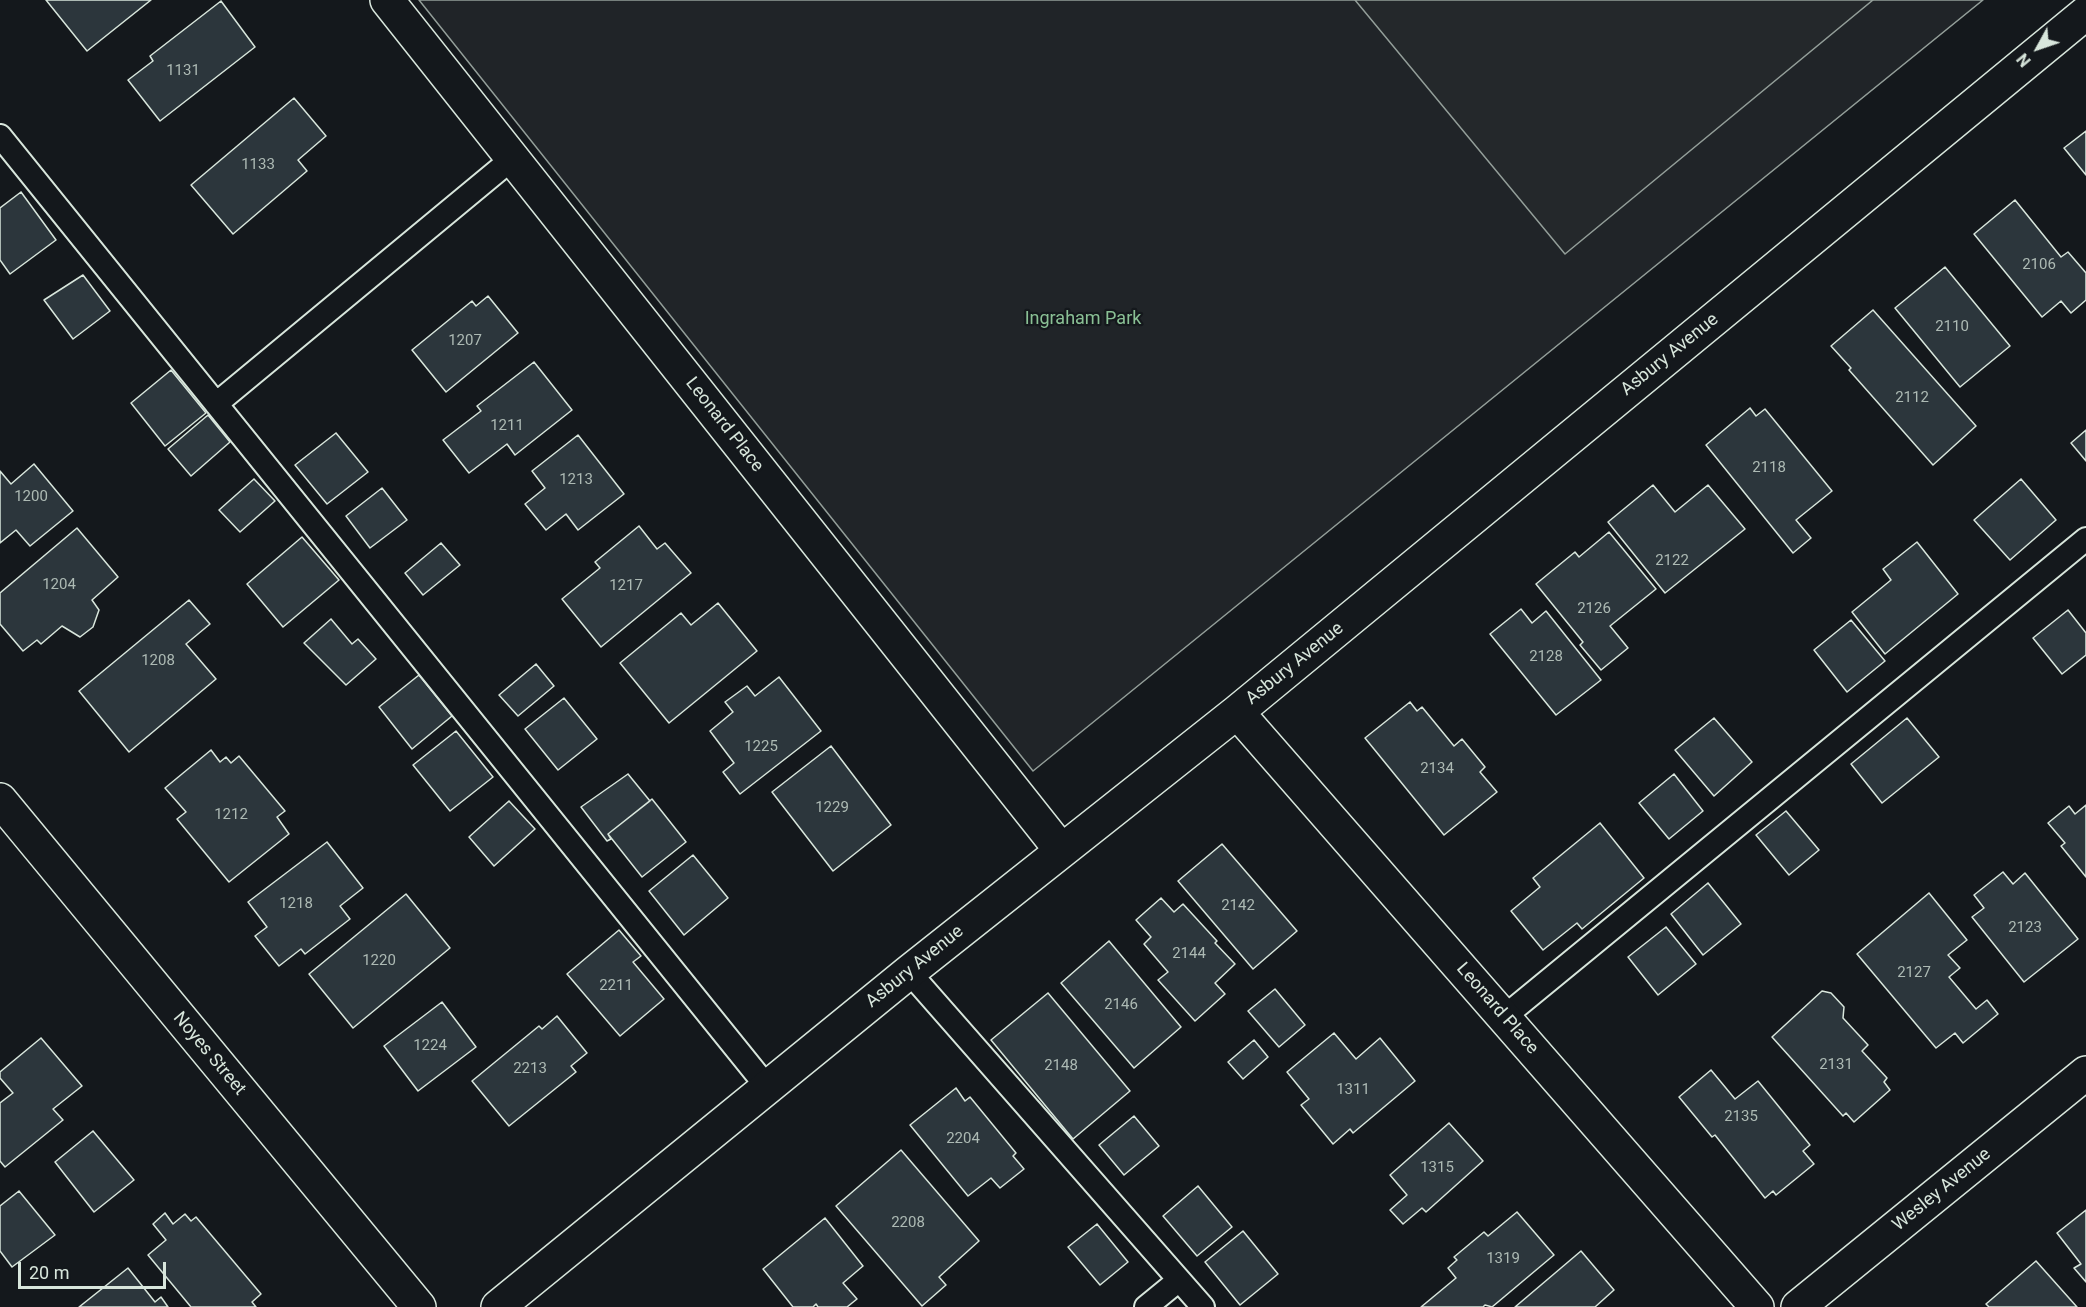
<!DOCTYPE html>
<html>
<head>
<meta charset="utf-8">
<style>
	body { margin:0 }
	#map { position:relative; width:2086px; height:1307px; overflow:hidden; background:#14181c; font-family:Roboto,sans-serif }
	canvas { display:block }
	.north { position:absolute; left:2008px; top:18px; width:60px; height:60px; -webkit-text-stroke:4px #14181c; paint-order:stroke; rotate:230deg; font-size:16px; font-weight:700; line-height:24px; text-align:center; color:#d8e6dc }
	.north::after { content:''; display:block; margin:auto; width:21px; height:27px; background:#d8e6dc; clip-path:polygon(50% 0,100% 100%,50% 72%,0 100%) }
	.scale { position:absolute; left:18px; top:1262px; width:148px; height:27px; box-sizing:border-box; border:3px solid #d8e6dc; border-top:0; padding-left:8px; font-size:18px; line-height:21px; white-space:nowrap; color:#d8e6dc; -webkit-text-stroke:4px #14181c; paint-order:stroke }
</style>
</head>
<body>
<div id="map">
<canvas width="2086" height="1307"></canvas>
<div class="north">N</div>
<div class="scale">20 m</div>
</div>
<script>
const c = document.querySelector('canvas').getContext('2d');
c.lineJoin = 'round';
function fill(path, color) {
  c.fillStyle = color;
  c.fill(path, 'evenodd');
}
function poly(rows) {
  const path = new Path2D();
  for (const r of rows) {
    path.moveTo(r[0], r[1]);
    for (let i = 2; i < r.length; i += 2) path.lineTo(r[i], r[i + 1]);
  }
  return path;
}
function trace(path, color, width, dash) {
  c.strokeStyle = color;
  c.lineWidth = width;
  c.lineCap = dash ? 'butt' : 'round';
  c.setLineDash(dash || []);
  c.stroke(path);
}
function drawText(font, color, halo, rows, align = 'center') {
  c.font = font + ' Roboto,sans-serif';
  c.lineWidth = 4.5;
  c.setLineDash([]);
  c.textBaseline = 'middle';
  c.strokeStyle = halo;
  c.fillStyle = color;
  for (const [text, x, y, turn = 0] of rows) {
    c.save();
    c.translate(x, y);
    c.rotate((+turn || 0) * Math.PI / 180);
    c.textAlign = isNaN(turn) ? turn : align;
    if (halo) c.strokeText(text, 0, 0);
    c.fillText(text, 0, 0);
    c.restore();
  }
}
const green = poly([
	[419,0,1983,0,1033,771,419,0]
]);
fill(green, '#202428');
trace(green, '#939e99', 1.5);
const parking = poly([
	[1355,0,1873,0,1565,254,1355,0]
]);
fill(parking, '#24282b');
trace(parking, '#939e99', 1.5);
const building = poly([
	[46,0,151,0,87,51,46,0],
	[221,1,255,47,160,121,128,80,153,61,150,56,221,1],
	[294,98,326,136,298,160,307,171,233,234,191,185,294,98],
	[2086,131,2086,175,2064,148,2086,131],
	[21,192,56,240,10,274,0,260,0,208,21,192],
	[2015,200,2061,257,2068,252,2086,273,2086,300,2071,313,2061,301,2042,317,1974,234,2015,200],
	[1945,267,2010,346,1960,387,1895,308,1945,267],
	[83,275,110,311,73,339,44,300,83,275],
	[488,296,518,333,446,392,412,350,472,301,476,306,488,296],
	[1873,310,1976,426,1933,465,1849,370,1851,368,1831,346,1873,310],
	[534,362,572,410,515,455,507,444,469,473,443,440,481,411,477,406,534,362],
	[171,370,206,413,165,446,131,403,171,370],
	[1750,408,1756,416,1765,409,1832,491,1796,520,1811,538,1793,553,1706,445,1750,408],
	[208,415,230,442,191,476,168,449,208,415],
	[2086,430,2086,461,2071,443,2086,430],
	[336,433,368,472,327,504,295,465,336,433],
	[578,435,624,494,578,530,566,514,546,530,525,504,545,488,532,471,578,435],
	[34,464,73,511,30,546,16,530,0,543,0,471,11,484,34,464],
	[254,479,275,501,240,532,219,510,254,479],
	[2021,479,2056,520,2010,560,1974,520,2021,479],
	[1653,485,1675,512,1708,485,1745,529,1665,593,1608,522,1653,485],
	[382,488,407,520,370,548,346,516,382,488],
	[639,526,657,549,665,543,691,573,601,647,562,599,600,568,595,562,639,526],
	[77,528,118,577,92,600,99,610,93,627,80,637,62,626,41,644,37,640,23,651,0,624,0,593,77,528],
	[1609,532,1656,589,1610,626,1628,648,1601,670,1580,645,1583,642,1536,584,1575,552,1579,557,1609,532],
	[302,537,339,580,283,627,247,584,302,537],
	[1917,542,1958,594,1885,654,1852,612,1891,580,1883,569,1917,542],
	[441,543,460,565,423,595,405,573,441,543],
	[189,600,210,624,186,644,216,679,129,752,79,691,189,600],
	[718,603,757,651,669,723,620,663,681,613,691,625,718,603],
	[1521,609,1532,623,1546,611,1601,680,1556,715,1490,634,1521,609],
	[2068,610,2086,633,2086,655,2062,674,2033,638,2068,610],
	[331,619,352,644,358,639,376,659,346,685,304,643,331,619],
	[1851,620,1885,661,1847,692,1814,650,1851,620],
	[536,664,554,686,518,716,499,695,536,664],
	[419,675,452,716,412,749,379,707,419,675],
	[779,677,821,731,740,794,723,772,734,763,710,731,733,712,725,702,747,686,755,696,779,677],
	[564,698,597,739,558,770,525,729,564,698],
	[1410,702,1417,711,1422,707,1454,746,1462,739,1485,767,1480,772,1497,792,1444,835,1365,738,1410,702],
	[1714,718,1752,762,1714,796,1675,750,1714,718],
	[1907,718,1939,757,1882,803,1851,764,1907,718],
	[456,731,493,777,450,811,413,765,456,731],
	[831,746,891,825,833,871,772,792,831,746],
	[211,750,220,762,226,757,231,763,239,756,285,811,277,817,289,834,229,882,177,819,186,812,165,788,211,750],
	[628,774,650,801,608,834,611,839,607,841,581,807,628,774],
	[1674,774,1703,811,1669,839,1639,803,1674,774],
	[652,799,686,842,642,877,608,834,652,799],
	[509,801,535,829,494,866,469,837,509,801],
	[2086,805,2086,877,2061,846,2065,843,2048,823,2069,806,2075,814,2086,805],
	[1786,811,1819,850,1789,875,1756,835,1786,811],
	[1600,823,1644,878,1582,929,1577,923,1543,950,1511,911,1540,887,1533,878,1600,823],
	[327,842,363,888,340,906,350,919,305,954,301,949,279,966,255,936,267,927,248,902,327,842],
	[1222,844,1297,931,1253,969,1178,881,1222,844],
	[693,855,728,898,684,935,649,891,693,855],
	[2003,872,2013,884,2025,873,2078,939,2024,982,1972,917,1984,908,1974,895,2003,872],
	[1708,883,1741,924,1703,955,1671,914,1708,883],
	[1929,893,1967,940,1948,955,1960,968,1949,977,1976,1009,1987,1000,1998,1014,1963,1043,1955,1033,1936,1048,1857,954,1929,893],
	[406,894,450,948,353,1028,309,974,406,894],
	[1161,898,1174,912,1183,904,1217,941,1215,943,1235,964,1215,983,1225,994,1195,1021,1158,980,1168,972,1144,944,1151,937,1136,920,1161,898],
	[1666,927,1696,964,1658,995,1628,957,1666,927],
	[619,930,641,956,633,962,664,999,620,1036,567,974,619,930],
	[1109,941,1181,1027,1134,1068,1061,983,1109,941],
	[1275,989,1305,1025,1279,1047,1248,1011,1275,989],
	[1822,991,1831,993,1844,1007,1843,1018,1868,1045,1862,1051,1887,1078,1884,1082,1890,1090,1854,1122,1846,1113,1843,1116,1772,1037,1822,991],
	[1048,993,1130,1091,1073,1139,991,1040,1048,993],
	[442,1002,476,1047,418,1091,384,1046,442,1002],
	[557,1016,587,1053,571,1066,576,1072,509,1126,472,1081,539,1026,542,1029,557,1016],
	[1334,1033,1356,1059,1380,1038,1415,1081,1353,1133,1350,1129,1333,1144,1301,1105,1309,1099,1287,1072,1334,1033],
	[41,1038,82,1086,53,1109,63,1120,5,1167,0,1161,0,1103,13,1093,0,1078,0,1072,41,1038],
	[1254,1040,1268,1057,1243,1079,1228,1062,1254,1040],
	[1711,1070,1735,1099,1758,1081,1810,1145,1803,1151,1814,1164,1776,1195,1773,1191,1765,1198,1715,1135,1712,1137,1679,1097,1711,1070],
	[956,1088,965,1101,970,1097,1016,1153,1013,1156,1024,1169,1000,1188,991,1178,968,1196,910,1125,956,1088],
	[1134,1116,1159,1146,1124,1175,1099,1145,1134,1116],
	[1449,1123,1483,1161,1426,1212,1422,1208,1403,1224,1390,1210,1407,1195,1390,1175,1449,1123],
	[93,1131,134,1180,94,1212,55,1162,93,1131],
	[901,1150,979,1241,939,1277,946,1285,922,1306,836,1206,901,1150],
	[1198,1186,1232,1227,1197,1256,1163,1216,1198,1186],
	[19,1191,55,1235,12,1267,0,1251,0,1206,19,1191],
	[2086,1210,2086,1282,2074,1268,2081,1264,2057,1233,2086,1210],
	[1517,1212,1554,1255,1492,1307,1485,1305,1483,1307,1421,1307,1456,1278,1448,1268,1457,1260,1454,1257,1484,1232,1488,1236,1517,1212],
	[165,1213,173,1224,185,1214,191,1221,196,1217,261,1294,252,1302,256,1307,191,1307,148,1255,166,1240,153,1224,165,1213],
	[825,1218,863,1266,843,1283,857,1299,847,1307,818,1307,816,1304,813,1307,793,1307,763,1269,825,1218],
	[1097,1224,1128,1262,1100,1285,1068,1247,1097,1224],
	[1243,1231,1278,1274,1240,1305,1205,1262,1243,1231],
	[1581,1251,1614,1290,1595,1307,1515,1307,1581,1251],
	[2036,1261,2077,1307,1989,1307,1986,1304,2036,1261],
	[128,1268,155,1302,161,1297,168,1307,79,1307,128,1268]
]);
fill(building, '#2c363c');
trace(building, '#d8e6dc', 1.5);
const service = poly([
	[0,136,768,1088],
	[216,404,513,158],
	[909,972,1203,1307],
	[1504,1017,2086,539],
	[1146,1307,1179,1280]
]);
const minor = poly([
	[387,0,1061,850],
	[1237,712,1757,1307],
	[498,1307,909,972,1237,712,2086,13],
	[1798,1307,2086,1073]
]);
const tertiary = poly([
	[0,800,419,1307]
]);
trace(service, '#d8e6dc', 26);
trace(minor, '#d8e6dc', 36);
trace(tertiary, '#d8e6dc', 36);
trace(service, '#14181c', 22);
trace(minor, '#14181c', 33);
trace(tertiary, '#14181c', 33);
drawText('15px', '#adbab4', null, [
	["1131",183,71],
	["1133",258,165],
	["2106",2039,265],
	["2110",1952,327],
	["1207",465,341],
	["2112",1912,398],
	["1211",507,426],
	["2118",1769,468],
	["1213",576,480],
	["1200",31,497],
	["2122",1672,561],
	["1204",59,585],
	["1217",626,586],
	["2126",1594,609],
	["2128",1546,657],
	["1208",158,661],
	["1225",761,747],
	["2134",1437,769],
	["1229",832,808],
	["1212",231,815],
	["1218",296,904],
	["2142",1238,906],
	["2123",2025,928],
	["2144",1189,954],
	["1220",379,961],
	["2127",1914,973],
	["2211",616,986],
	["2146",1121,1005],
	["1224",430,1046],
	["2131",1836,1065],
	["2148",1061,1066],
	["2213",530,1069],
	["1311",1353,1090],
	["2135",1741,1117],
	["2204",963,1139],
	["1315",1437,1168],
	["2208",908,1223],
	["1319",1503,1259]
]);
drawText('18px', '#8ac095', '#14181c', [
	["Ingraham Park",1083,319]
]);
drawText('18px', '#d8e6dc', '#14181c', [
	["Asbury Avenue",1670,355,-39],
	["Leonard Place",724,425,52],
	["Asbury Avenue",1295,664,-39],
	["Asbury Avenue",915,967,-39],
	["Leonard Place",1497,1009,49],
	["Noyes Street",209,1054,50],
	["Wesley Avenue",1942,1190,-39]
]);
</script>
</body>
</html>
